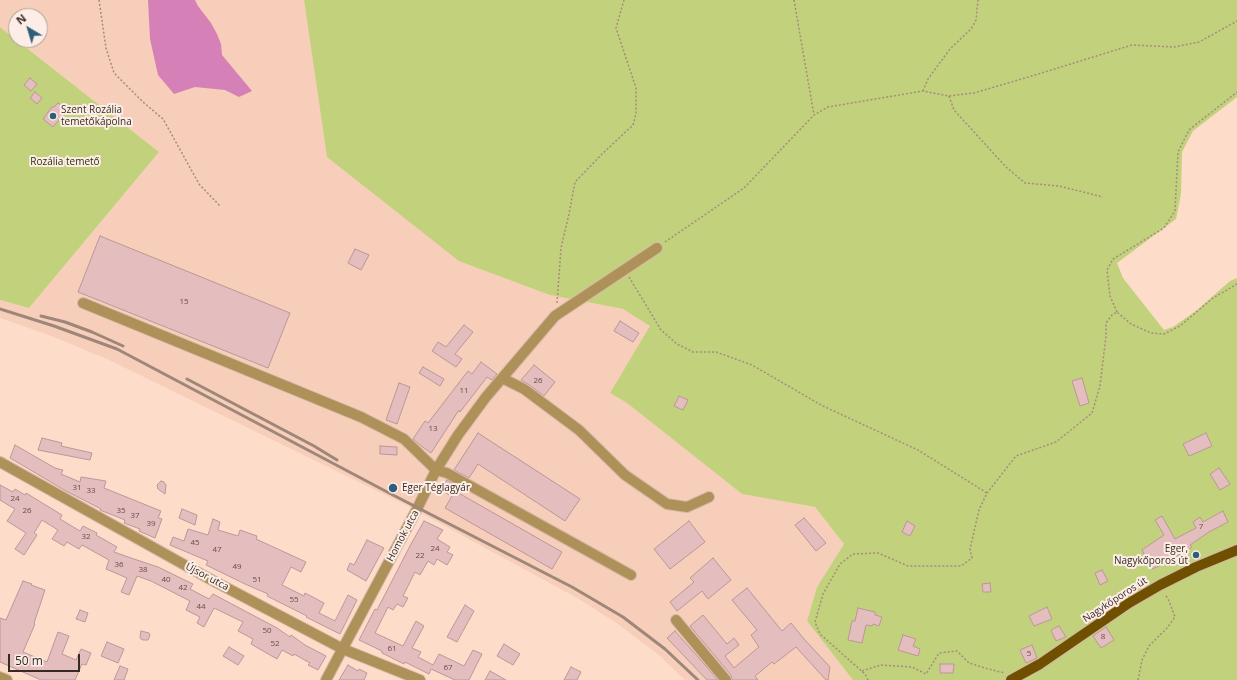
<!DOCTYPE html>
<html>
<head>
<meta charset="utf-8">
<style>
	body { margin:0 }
	#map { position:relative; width:1237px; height:680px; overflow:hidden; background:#fedcca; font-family:"Open Sans",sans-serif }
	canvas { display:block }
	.north { position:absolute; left:8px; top:8px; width:40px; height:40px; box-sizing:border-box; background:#fceee7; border:1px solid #ada099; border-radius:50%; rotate:322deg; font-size:11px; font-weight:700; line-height:16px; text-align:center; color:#362a23 }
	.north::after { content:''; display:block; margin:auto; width:14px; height:18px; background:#2f5e7d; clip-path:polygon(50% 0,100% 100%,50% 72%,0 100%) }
	.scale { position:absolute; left:8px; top:654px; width:72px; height:18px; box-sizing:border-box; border:2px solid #362a23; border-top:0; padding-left:5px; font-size:12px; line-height:14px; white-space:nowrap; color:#362a23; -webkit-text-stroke:3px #fceee7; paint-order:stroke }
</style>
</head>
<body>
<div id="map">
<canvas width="1237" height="680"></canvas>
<div class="north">N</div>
<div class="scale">50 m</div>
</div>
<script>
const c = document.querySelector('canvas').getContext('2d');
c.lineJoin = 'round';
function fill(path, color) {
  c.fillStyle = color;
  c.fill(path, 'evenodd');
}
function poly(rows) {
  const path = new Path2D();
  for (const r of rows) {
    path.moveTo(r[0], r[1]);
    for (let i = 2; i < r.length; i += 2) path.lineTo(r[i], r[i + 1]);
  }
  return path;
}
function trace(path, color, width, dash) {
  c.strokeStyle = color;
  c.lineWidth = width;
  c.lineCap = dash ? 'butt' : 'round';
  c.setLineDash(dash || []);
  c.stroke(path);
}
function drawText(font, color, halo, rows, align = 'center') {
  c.font = font + ' "Open Sans",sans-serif';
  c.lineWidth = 4;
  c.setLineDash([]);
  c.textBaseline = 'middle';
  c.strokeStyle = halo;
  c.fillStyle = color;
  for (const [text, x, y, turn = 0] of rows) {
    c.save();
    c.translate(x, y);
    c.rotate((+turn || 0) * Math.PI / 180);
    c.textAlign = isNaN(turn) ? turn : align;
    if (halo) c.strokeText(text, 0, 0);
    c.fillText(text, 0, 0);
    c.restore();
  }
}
fill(poly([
	[0,0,304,0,327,157,550,295,623,309,651,326,610,393,627,403,742,494,815,507,844,544,817,587,807,621,853,680,685,680,660,656,618,624,579,599,410,507,109,360,49,335,0,318,0,300,29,308,159,152,17,40,40,40,40,16,16,16,16,39,0,27]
]), '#f7ceb9');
fill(poly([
	[304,0,1237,0,1237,97,1193,131,1182,152,1181,194,1176,219,1117,263,1123,278,1164,330,1173,327,1197,310,1230,281,1237,278,1237,680,853,680,807,621,817,587,844,544,815,507,742,494,627,403,610,393,650,326,623,309,550,295,459,261,327,157],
	[0,27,159,152,29,308,0,300]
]), '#c2d17c');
fill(poly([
	[148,0,195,0,198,6,211,23,217,34,221,44,222,55,252,91,239,97,225,90,195,87,174,94,158,75,150,39]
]), '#d581b7');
const building = poly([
	[30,78,37,84,31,91,24,85,30,78],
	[35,92,42,98,37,104,30,98,35,92],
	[58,103,66,109,63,113,64,114,53,127,43,119,52,107,54,107,58,103],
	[100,236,290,313,268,368,78,292,100,236],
	[355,249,369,255,361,270,348,263,355,249],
	[620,321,639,333,633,342,614,331,620,321],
	[464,325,473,332,455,354,462,359,456,367,432,351,438,342,446,347,464,325],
	[481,362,497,374,492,380,487,377,460,412,459,410,431,453,420,445,413,439,425,421,428,423,468,371,472,374,481,362],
	[534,365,555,382,544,396,528,384,521,380,534,365],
	[423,367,444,379,440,386,419,373,423,367],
	[1082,378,1089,403,1080,406,1072,381,1082,378],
	[399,383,410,387,397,424,386,420,399,383],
	[679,396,688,400,683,410,674,406,679,396],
	[478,433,580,499,565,521,478,464,469,478,454,470,478,433],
	[1206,433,1212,446,1189,456,1183,444,1206,433],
	[42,438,62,443,61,446,92,453,90,460,38,450,42,438],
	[15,445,55,468,63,470,61,474,80,482,81,477,106,481,104,488,161,511,158,518,162,519,155,538,139,531,140,529,124,523,125,520,100,510,101,509,66,491,10,458,15,445],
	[380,446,397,447,397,455,380,454,380,446],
	[1219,468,1230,484,1220,490,1210,474,1219,468],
	[447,480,456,485,449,495,441,489,447,480],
	[161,481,164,482,166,485,165,494,158,489,157,485,161,481],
	[0,485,13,492,15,489,25,495,26,493,62,515,60,519,80,531,83,526,97,533,96,535,117,547,114,552,134,559,158,567,193,584,190,589,209,599,213,594,277,628,290,637,291,635,305,645,326,656,318,670,308,665,310,663,294,654,293,656,282,650,277,659,251,644,253,639,238,631,243,622,214,608,204,627,197,623,200,617,186,610,190,601,151,581,137,576,129,595,121,592,127,578,106,569,109,560,82,545,79,549,67,542,64,546,59,543,52,539,58,530,42,520,34,533,37,535,24,555,15,549,26,533,7,521,15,509,0,500,0,485],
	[455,491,562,552,552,569,445,508,455,491],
	[182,509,197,515,195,525,179,518,182,509],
	[1223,511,1228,522,1209,532,1190,545,1192,547,1166,563,1152,569,1142,550,1164,535,1155,520,1162,516,1175,539,1196,528,1193,522,1200,517,1203,522,1223,511],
	[804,518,826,543,816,551,795,525,804,518],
	[213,519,220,522,218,530,238,536,240,530,257,536,256,539,306,562,301,572,291,567,282,585,304,596,305,593,324,603,319,613,335,621,348,595,357,600,340,634,306,617,307,616,267,596,268,594,245,584,206,565,208,561,170,545,173,537,184,541,188,529,208,535,213,519],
	[424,521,443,530,437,539,450,547,447,552,453,555,447,565,437,559,434,565,428,561,420,575,415,572,403,596,408,598,403,607,397,604,393,610,388,607,375,633,403,646,416,621,424,626,412,648,421,652,418,657,433,665,439,654,464,666,473,650,482,654,469,680,455,680,431,669,429,674,405,662,404,664,382,653,382,651,359,640,375,609,377,610,411,544,424,521],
	[689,521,705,542,670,569,654,549,689,521],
	[907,521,915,526,910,536,902,532,907,521],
	[367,540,384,548,366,581,347,570,350,563,354,565,367,540],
	[713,558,731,580,708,599,702,591,677,611,670,602,694,582,690,578,713,558],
	[1102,570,1108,581,1100,585,1095,573,1102,570],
	[23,581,32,584,31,585,45,590,34,623,35,624,23,652,47,662,58,632,69,636,62,654,76,660,81,649,91,653,86,665,82,664,75,680,41,680,0,662,0,618,6,620,23,581],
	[990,583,991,592,983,592,982,584,990,583],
	[747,588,782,631,791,623,804,639,830,667,828,680,826,680,796,647,774,664,772,662,755,676,758,680,732,680,731,675,690,626,703,615,727,644,734,638,739,645,725,656,734,668,759,647,751,635,757,630,732,600,747,588],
	[465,605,474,611,457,642,447,637,465,605],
	[1047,607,1052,619,1034,626,1029,616,1047,607],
	[858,608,875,612,875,615,882,617,879,626,873,624,872,626,866,625,862,643,848,640,852,621,855,621,858,608],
	[80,610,88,613,85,622,76,619,80,610],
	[1059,626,1066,637,1056,641,1051,630,1059,626],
	[1106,627,1114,640,1101,648,1093,636,1106,627],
	[141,631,149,633,150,635,148,640,143,640,141,639,140,637,141,631],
	[675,631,713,674,718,680,707,680,667,638,675,631],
	[903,635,916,639,913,646,920,649,918,656,898,650,903,635],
	[107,642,124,649,118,663,101,656,107,642],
	[504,644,520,654,513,665,497,656,504,644],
	[1032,645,1037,658,1026,663,1020,650,1032,645],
	[229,647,244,656,238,665,223,656,229,647],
	[940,664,954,664,953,673,940,673,940,664],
	[348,665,358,671,359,669,367,673,364,680,339,680,348,665],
	[120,666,128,669,124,680,114,680,120,666],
	[571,667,581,672,577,680,564,680,571,667],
	[490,671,506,680,485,680,490,671]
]);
fill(building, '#e4bdbf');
trace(building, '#bc9798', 1);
const minor = poly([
	[83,303,361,417,404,439,436,470,447,473,631,575],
	[502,378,524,389,579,430,625,475,667,504,687,507,709,497],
	[0,462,208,578,343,649,420,680],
	[676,620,726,680],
	[0,677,7,680],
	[326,680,418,507,436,470,458,435,486,397,555,316,657,248]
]);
const major = poly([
	[1011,680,1040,664,1129,603,1160,585,1196,567,1237,550]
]);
trace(minor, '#d6b8a9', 12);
trace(major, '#d6b8a9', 12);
trace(poly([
	[99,0,106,48,114,73,143,102,163,119,199,184,220,206],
	[794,0,814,115],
	[923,91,928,79,950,49,971,29,976,20,978,0],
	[949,96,954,110,1006,167,1025,183,1059,186,1103,197],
	[665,242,744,188,814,115,828,107,923,91,949,96,974,93,1035,75,1132,45,1174,47,1199,42,1237,21],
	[629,277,661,330,677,344,693,352,716,352,752,365,823,406,918,450,987,493],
	[557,303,561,248,569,214,575,182,601,155,633,125,636,114,636,88,616,28,624,0],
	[1117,312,1110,296,1107,270,1113,259,1164,228,1175,211,1178,152,1189,130,1237,92],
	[862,671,881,665,912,667,926,674,939,653,957,651,969,663,988,669,1005,673],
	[868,680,865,674,820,634,815,622,823,594,840,564,853,554,878,553,908,566,961,566,972,558,970,549,979,510,987,493,1016,456,1056,442,1092,413,1100,386,1106,336,1106,323,1112,315,1117,312,1131,324,1151,333,1164,334,1180,326,1213,298,1237,284],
	[1138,680,1142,660,1149,646,1167,628,1175,617,1169,601,1165,594]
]), '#a58c7f', 1.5, [2, 2]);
trace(minor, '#ae9159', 10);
trace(major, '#6f5000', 10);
trace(poly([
	[0,309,54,326,117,349,391,494,572,587,623,617,665,649,698,680],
	[41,316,65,322,92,332,123,346],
	[187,379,314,446,337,460]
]), '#9e877a', 3);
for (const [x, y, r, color] of [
	[53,116,4,"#2f5e7d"],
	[393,488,5,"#2f5e7d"],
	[1196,555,4,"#2f5e7d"]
]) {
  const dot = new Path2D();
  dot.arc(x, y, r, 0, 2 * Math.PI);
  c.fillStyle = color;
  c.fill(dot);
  trace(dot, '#fceee7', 1.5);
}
drawText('8px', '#624f4a', null, [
	["15",184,302],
	["26",538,381],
	["11",464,391],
	["13",433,429],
	["31",77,488],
	["33",91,491],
	["24",15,499],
	["26",27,511],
	["35",121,511],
	["37",135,516],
	["39",151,524],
	["7",1201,527],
	["32",86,537],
	["45",195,543],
	["24",435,549],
	["47",217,550],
	["22",420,556],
	["36",119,565],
	["49",237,567],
	["38",143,570],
	["40",166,580],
	["51",257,580],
	["42",183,588],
	["55",294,600],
	["44",201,607],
	["50",267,631],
	["8",1103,637],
	["52",275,644],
	["61",392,649],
	["5",1029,654],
	["67",448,668]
]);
drawText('10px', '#362a23', '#fceee7', [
	["Szent Rozália",61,110],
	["temetőkápolna",61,122],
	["Eger Téglagyár",402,488],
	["Eger,",1188,549,"right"],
	["Nagykőporos út",1188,561,"right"]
], 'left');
drawText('10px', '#2b3107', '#fceee7', [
	["Rozália temető",65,162]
]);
drawText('10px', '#362a23', '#fceee7', [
	["Homok utca",403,536,-62],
	["Újsor utca",207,577,28],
	["Nagykőporos út",1115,600,-33]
]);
</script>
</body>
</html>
